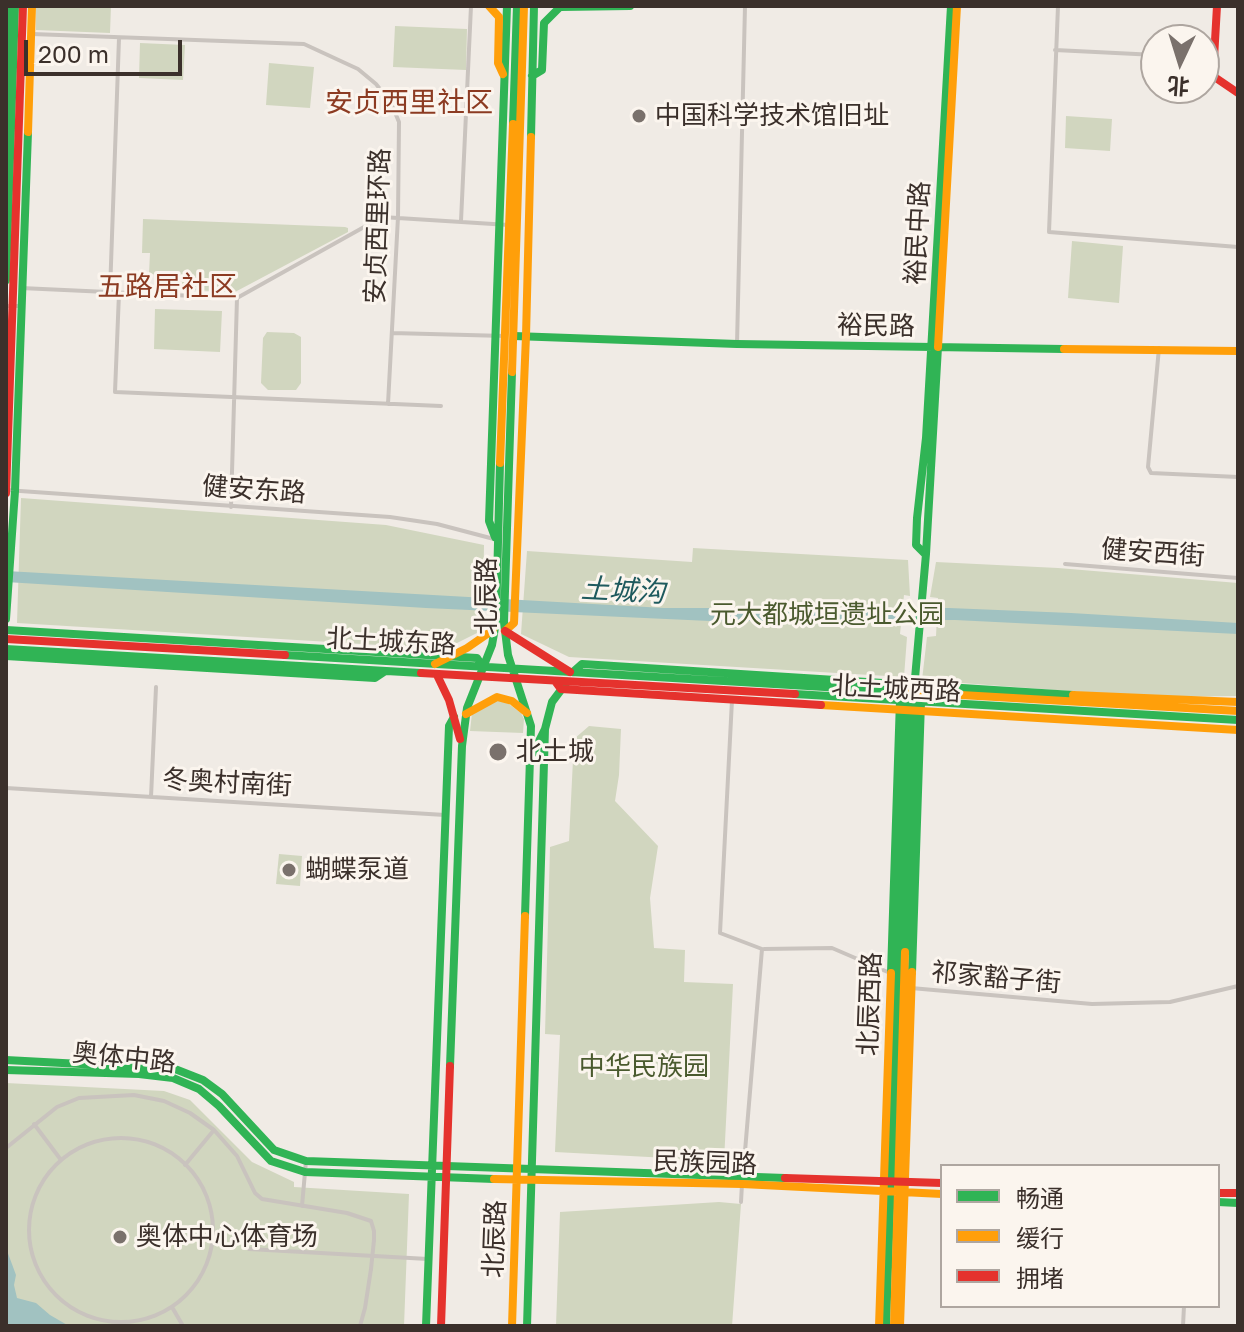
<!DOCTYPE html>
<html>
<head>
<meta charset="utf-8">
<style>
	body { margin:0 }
	#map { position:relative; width:1244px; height:1332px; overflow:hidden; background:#f0ebe5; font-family:"Golos Text","Noto Sans SC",sans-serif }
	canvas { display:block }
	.frame { position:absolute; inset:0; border:8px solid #3b302b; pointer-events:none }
	.legend { position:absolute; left:940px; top:1164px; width:280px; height:144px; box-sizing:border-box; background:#fbf5ee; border:2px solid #aea6a0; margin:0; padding:10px 14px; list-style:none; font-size:24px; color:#3b302b }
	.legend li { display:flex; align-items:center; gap:16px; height:40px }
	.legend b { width:40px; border:2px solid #aea6a0 }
	.north { position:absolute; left:1140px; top:24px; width:80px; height:80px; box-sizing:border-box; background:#fbf5ee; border:2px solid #aea6a0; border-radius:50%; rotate:184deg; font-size:22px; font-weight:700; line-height:32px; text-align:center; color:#3b302b }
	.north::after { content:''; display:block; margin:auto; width:28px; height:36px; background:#7a716c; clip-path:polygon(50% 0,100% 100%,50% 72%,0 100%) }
	.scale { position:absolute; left:24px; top:40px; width:158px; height:36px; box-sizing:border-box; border:4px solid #3b302b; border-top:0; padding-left:10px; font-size:24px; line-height:28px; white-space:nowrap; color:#3b302b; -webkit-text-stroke:6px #fbf5ee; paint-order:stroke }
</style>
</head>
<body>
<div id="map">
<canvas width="1244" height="1332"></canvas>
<div class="frame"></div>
<ul class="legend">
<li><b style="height:10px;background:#30b455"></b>畅通</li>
<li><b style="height:10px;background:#ff9f0a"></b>缓行</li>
<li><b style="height:10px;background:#e5322d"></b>拥堵</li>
</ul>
<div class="north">北</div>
<div class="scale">200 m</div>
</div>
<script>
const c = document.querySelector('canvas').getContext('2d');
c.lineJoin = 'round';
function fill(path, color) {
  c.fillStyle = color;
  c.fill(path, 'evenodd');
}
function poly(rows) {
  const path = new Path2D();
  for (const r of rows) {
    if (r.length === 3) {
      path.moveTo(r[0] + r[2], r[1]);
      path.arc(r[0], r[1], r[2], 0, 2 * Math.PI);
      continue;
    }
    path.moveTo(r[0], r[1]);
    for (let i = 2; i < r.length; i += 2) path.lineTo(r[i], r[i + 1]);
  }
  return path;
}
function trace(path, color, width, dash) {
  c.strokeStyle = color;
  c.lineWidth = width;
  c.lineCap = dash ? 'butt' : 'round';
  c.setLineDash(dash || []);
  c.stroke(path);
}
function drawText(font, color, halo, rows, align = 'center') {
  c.font = font + ' "Golos Text","Noto Sans SC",sans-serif';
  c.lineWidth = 6;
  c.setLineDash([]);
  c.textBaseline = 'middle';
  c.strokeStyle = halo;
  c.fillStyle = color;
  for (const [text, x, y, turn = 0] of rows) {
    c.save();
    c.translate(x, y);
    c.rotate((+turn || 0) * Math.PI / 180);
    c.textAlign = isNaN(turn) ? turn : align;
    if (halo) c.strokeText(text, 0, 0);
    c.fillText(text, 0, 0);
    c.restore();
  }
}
fill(poly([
	[36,6,111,6,110,33,36,30],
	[395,26,467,29,466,70,393,67],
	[140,43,185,45,183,80,139,78],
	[269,63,314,67,310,108,266,105],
	[1066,116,1112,119,1110,151,1065,148],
	[143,219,345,227,348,228,348,232,235,292,168,289,163,275,149,274,150,253,142,253],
	[1072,241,1123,246,1119,303,1068,298],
	[155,309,222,311,220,352,154,349],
	[267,332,294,333,301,337,301,383,296,390,268,390,261,383,263,338],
	[21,498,386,525,484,545,483,614,479,632,445,649,17,623],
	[693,548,908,560,910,596,904,595,900,634,907,637,904,677,569,657,521,634,527,551,692,562],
	[936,562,1058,568,1238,583,1238,696,1148,697,922,680,927,637,936,636,938,598,930,597],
	[491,699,502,699,521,713,524,719,523,733,470,731,472,713],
	[589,726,621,729,619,775,615,801,658,846,650,898,654,948,685,950,684,982,733,984,724,1161,555,1152,560,1035,545,1034,550,847,569,841,574,739],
	[279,854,302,856,300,886,276,884],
	[6,1083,164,1091,190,1100,252,1162,294,1182,294,1187,409,1194,404,1326,6,1326],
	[719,1202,741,1204,732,1326,556,1326,560,1212]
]), '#d1d6bf');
fill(poly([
	[6,571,664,608,949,608,1071,613,1238,623,1238,634,955,620,710,621,426,608,6,582],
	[6,1248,16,1275,14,1285,17,1298,36,1303,50,1315,69,1326,6,1326]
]), '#a1c2c1');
trace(poly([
	[1058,6,1049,232,1238,247],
	[32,34,304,44,358,69,376,84,391,103,399,122,398,217,388,404],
	[1055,50,1156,55],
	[461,221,471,6],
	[21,288,237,298,382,217,509,225],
	[110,292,119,38],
	[119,293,115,392,441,406],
	[6,306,20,306],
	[392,333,505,336],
	[737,344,745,6],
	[1159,348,1148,467,1151,473,1238,477],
	[6,490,390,517,437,524,494,539],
	[231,507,237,298],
	[1065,564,1238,578],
	[732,700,720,933,762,949,743,1175],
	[6,788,445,815],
	[151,797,156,687],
	[764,949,832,948,890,973],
	[911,988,1092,1004,1170,1002,1238,986],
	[34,1124,61,1160],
	[121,1230,92],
	[6,1148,57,1107,79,1098,134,1095,164,1101,190,1113,214,1130,237,1156,255,1193,262,1199,347,1213,371,1221,374,1231,374,1240],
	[185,1165,214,1130],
	[741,1202,742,1184],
	[302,1206,306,1161],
	[249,1249,428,1259],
	[172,1307,183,1326],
	[360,1326,365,1308,371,1269],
	[1183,1326,1184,1306]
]), '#c9c3be', 4);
trace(poly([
	[532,76,542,70,544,23,560,7,630,6],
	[513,124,517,6],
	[6,126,10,6],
	[531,137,534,6],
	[6,280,15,6],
	[514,336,737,344,1064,349],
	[512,372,504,622,508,655,531,726,525,916],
	[495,537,489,521,507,6],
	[925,554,916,545,917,518,926,438,951,6],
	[6,619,15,491,28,132],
	[6,630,477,658,483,667],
	[6,649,421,673],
	[285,655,909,692],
	[6,656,375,678,384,672],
	[573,672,582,664,1073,695],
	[795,694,1238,720],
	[533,753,545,729,552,702,567,682],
	[905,952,913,701,926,554,938,347],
	[912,972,921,702,914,692],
	[891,973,900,700,914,692],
	[6,1060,175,1069,203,1080,222,1094,274,1150,306,1161,785,1178],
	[450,1066,462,746,467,708,492,645,496,622,500,463],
	[6,1070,139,1074,173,1078,199,1089,219,1106,271,1161,305,1172,494,1179],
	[1218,1202,1238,1203],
	[426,1326,449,726,454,717],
	[527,1326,545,729],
	[886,1326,907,706]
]), '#30b455', 8);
trace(poly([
	[489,6,499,17,498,63,503,74],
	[28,132,32,6],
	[938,347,957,6],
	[1064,349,1238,351],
	[512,372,524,6],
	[500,463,513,124],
	[505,631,514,623,526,336,531,137],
	[435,664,467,648,493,630],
	[909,692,1238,711],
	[1073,695,1238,702],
	[821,705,1238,730],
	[466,714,497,697,512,701,527,713],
	[494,1179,742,1184,942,1194],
	[512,1326,525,916],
	[879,1326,891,973],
	[894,1326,905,952],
	[900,1326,912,972]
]), '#ff9f0a', 8);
trace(poly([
	[1217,6,1213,76,1238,93],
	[6,493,23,6],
	[505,631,570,672],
	[6,639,285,655],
	[421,673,795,694],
	[437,675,449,700,460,739],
	[555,681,561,689,821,705],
	[785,1178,942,1183],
	[1218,1193,1238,1193],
	[441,1326,450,1066]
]), '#e5322d', 8);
trace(poly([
	[371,1269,374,1240]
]), '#c9c3be', 4);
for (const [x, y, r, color] of [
	[639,116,8,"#7a716c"],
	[498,752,10,"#7a716c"],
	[289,870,8,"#7a716c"],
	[120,1237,8,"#7a716c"]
]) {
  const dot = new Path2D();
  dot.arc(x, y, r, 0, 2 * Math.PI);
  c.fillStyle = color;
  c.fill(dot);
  trace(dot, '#fbf5ee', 3);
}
drawText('26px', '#3b302b', '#fbf5ee', [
	["中国科学技术馆旧址",655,116],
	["北土城",516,752],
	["蝴蝶泵道",305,870],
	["奥体中心体育场",136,1237]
], 'left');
drawText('26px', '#3b302b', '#fbf5ee', [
	["安贞西里环路",378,226,-88],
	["裕民中路",918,233,-87],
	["裕民路",876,326,1],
	["健安东路",254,490,4],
	["健安西街",1153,553,4],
	["北辰路",487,596,-90],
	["北土城东路",391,642,3],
	["北土城西路",896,689,3],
	["冬奥村南街",227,783,3],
	["祁家豁子街",996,978,5],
	["北辰西路",870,1004,-88],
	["奥体中路",124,1058,6],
	["民族园路",705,1163,2],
	["北辰路",495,1239,-88]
]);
drawText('26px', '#4a5a2e', '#fbf5ee', [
	["元大都城垣遗址公园",827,615],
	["中华民族园",644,1067]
]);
drawText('28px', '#8c3b22', '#fbf5ee', [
	["安贞西里社区",409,103],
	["五路居社区",167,287]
]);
drawText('italic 28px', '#1f5a5e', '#fbf5ee', [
	["土城沟",623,591,3]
]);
</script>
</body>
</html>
